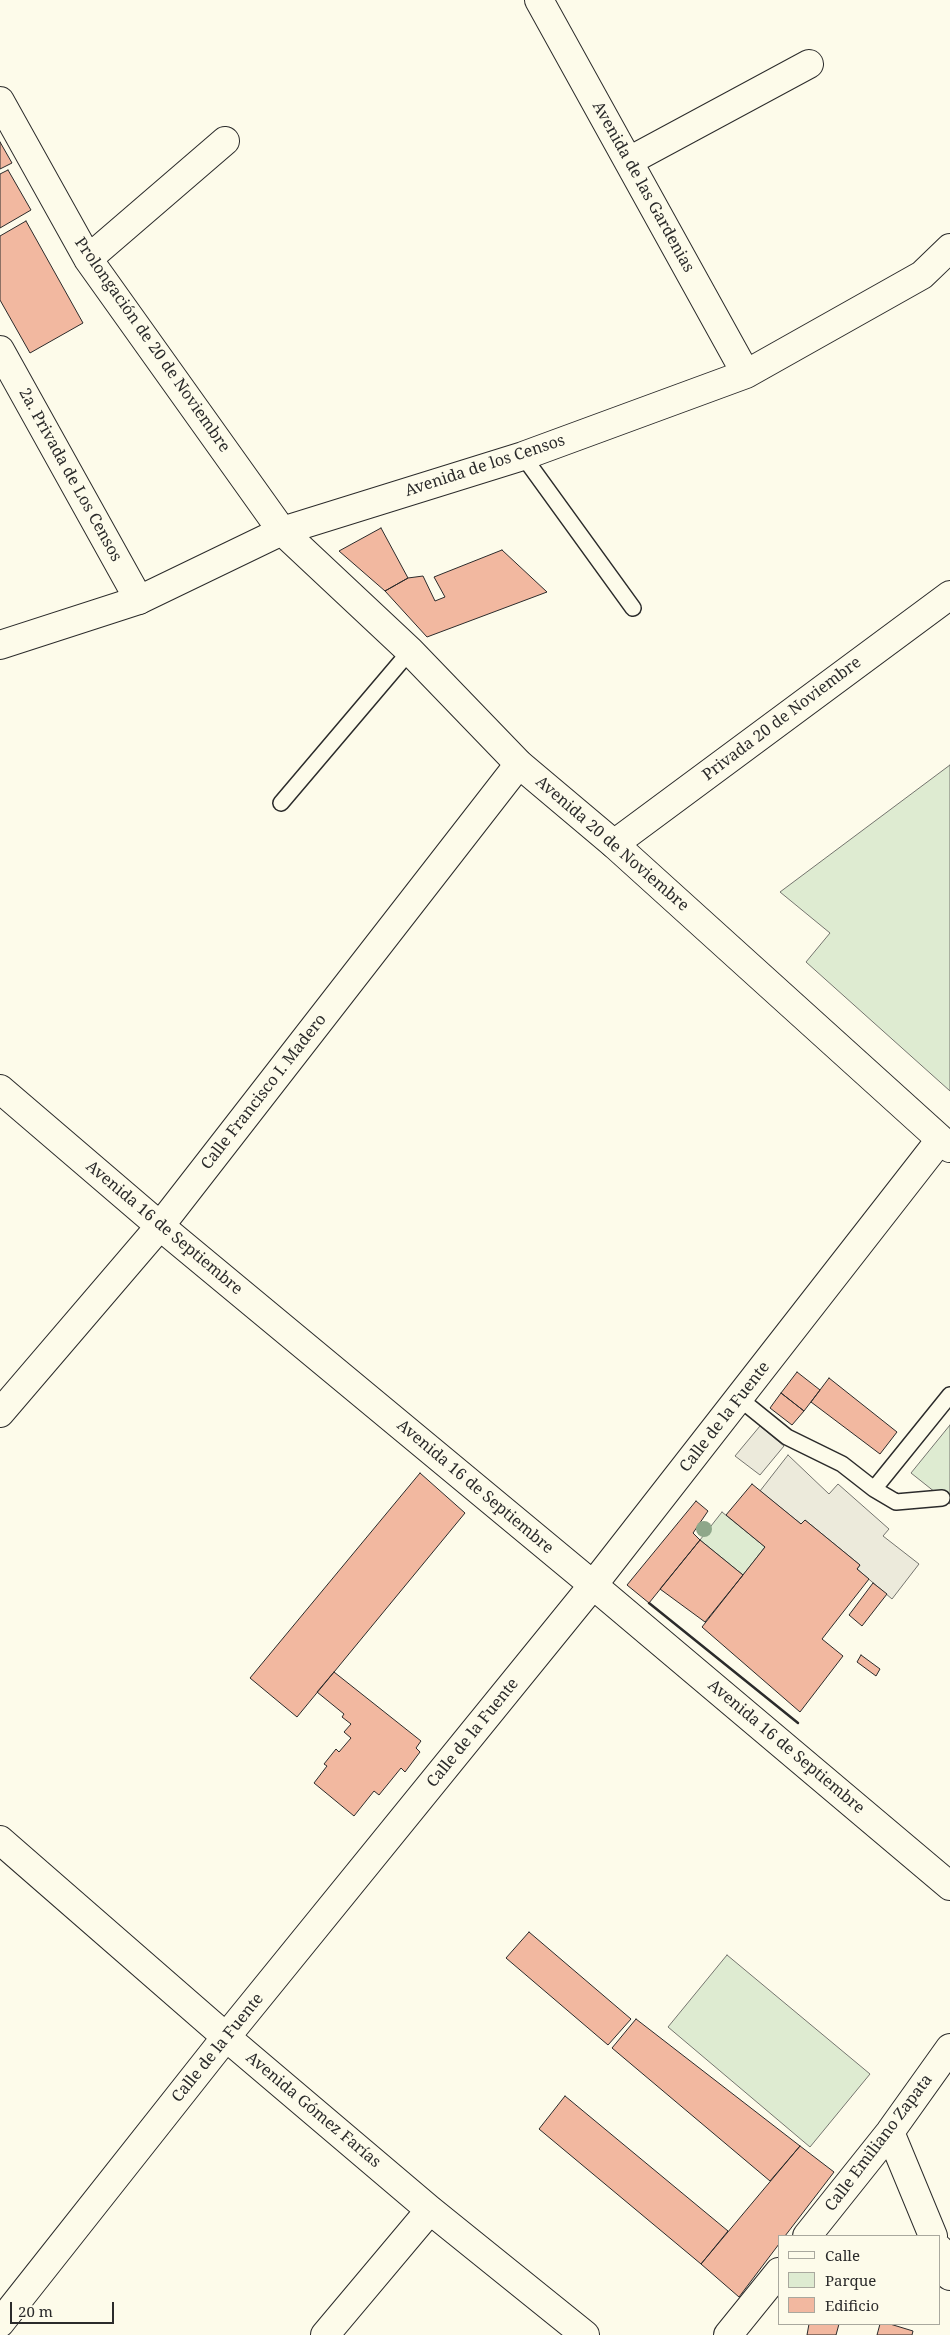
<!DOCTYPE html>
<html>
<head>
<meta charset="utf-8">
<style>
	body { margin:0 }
	#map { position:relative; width:950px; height:2335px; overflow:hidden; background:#fdfbea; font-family:"Noto Serif",serif }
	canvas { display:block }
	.legend { position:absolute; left:778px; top:2235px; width:162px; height:90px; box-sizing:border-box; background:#fdfbea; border:1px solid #a9a89e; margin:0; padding:6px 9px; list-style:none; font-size:15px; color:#2b2b2b }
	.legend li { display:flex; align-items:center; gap:10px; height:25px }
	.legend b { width:25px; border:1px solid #a9a89e }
	.scale { position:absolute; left:10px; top:2302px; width:104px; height:22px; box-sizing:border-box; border:2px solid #2b2b2b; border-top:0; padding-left:6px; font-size:15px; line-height:18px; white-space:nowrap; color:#2b2b2b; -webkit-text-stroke:4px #fdfbea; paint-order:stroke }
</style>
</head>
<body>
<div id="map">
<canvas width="950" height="2335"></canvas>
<ul class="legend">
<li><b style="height:6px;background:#fdfbea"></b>Calle</li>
<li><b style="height:14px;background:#deebd1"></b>Parque</li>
<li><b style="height:14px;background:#f2b8a0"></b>Edificio</li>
</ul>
<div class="scale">20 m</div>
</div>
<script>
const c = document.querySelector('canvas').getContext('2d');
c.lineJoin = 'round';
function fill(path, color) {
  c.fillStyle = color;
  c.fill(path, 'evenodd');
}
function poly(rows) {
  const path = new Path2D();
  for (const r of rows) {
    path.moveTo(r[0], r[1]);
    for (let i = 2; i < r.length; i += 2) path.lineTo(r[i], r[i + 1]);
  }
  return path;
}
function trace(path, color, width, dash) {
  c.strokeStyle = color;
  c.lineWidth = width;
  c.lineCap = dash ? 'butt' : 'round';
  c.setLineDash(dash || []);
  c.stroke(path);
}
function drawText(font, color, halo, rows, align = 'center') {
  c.font = font + ' "Noto Serif",serif';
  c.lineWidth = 4;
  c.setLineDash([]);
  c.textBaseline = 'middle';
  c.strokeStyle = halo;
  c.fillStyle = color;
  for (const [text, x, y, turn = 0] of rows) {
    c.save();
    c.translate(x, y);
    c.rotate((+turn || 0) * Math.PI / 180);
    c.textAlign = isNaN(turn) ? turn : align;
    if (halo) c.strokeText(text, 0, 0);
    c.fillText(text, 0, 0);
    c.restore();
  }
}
const green = poly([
	[950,765,950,1091,806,962,830,933,780,892,950,765],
	[950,1425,950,1504,911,1473,950,1425],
	[722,1512,765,1547,743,1575,700,1540,722,1512],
	[727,1955,870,2074,810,2147,668,2027,727,1955]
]);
fill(green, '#deebd1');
trace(green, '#74746e', 1);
const parking = poly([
	[760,1426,784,1446,760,1475,735,1456,760,1426],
	[788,1455,829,1494,838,1484,889,1529,883,1536,919,1564,892,1599,857,1569,860,1565,805,1520,801,1524,760,1491,788,1455]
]);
fill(parking, '#eceadb');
trace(parking, '#74746e', 1);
const building = poly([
	[0,142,12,163,0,169,0,142],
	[8,170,31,210,0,228,0,174,8,170],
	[26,221,83,323,30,353,0,300,0,236,26,221],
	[381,528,408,578,385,591,339,551,381,528],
	[502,550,547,592,427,637,385,591,408,578,423,576,435,601,445,597,434,577,502,550],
	[797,1372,820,1390,804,1411,781,1393,797,1372],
	[829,1378,897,1432,880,1454,811,1402,829,1378],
	[781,1393,804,1411,792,1425,770,1408,781,1393],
	[420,1473,465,1513,297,1717,250,1678,420,1473],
	[752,1484,801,1524,805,1520,860,1565,857,1569,869,1579,822,1639,843,1656,800,1712,702,1627,765,1547,726,1515,752,1484],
	[696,1501,708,1511,693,1533,700,1540,649,1603,627,1585,696,1501],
	[700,1540,743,1575,705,1622,660,1589,700,1540],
	[873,1583,887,1594,862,1626,849,1615,873,1583],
	[861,1655,880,1669,876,1676,857,1662,861,1655],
	[334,1672,421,1741,416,1748,420,1752,405,1772,401,1768,379,1795,374,1791,354,1816,314,1783,327,1766,324,1764,336,1749,339,1752,351,1738,344,1732,351,1724,342,1717,344,1714,317,1692,334,1672],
	[529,1932,631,2019,608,2045,506,1958,529,1932],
	[636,2019,800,2146,770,2181,612,2048,636,2019],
	[565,2096,728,2231,701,2264,539,2129,565,2096],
	[800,2146,834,2172,785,2236,779,2236,779,2244,739,2297,701,2264,800,2146],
	[809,2324,839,2324,836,2335,807,2335,809,2324],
	[880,2324,890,2324,913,2331,912,2335,877,2335,880,2324]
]);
fill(building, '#f2b8a0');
trace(building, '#2b2b2b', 1);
const service = poly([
	[523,456,633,608],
	[281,803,410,651],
	[740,1399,787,1437,842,1464,874,1489,950,1395],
	[874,1489,896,1502,942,1498]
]);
const minor = poly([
	[539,0,746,374],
	[0,101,88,259,282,531,523,456,746,374,922,275,950,248],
	[629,161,809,64],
	[88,259,225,141],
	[0,350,139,600],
	[614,844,950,595],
	[0,1089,160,1226,593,1585,950,1886],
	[0,1413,160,1226,519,764],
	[0,1840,226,2037,430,2210,585,2335],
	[890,2132,933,2236],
	[807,2236,890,2132,950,2048],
	[939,2249,950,2276],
	[0,2323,226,2037,593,1585,940,1140],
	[325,2335,430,2210],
	[728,2335,779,2272]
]);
const tertiary = poly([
	[0,645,139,600,282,531,410,651,519,764,614,844,950,1148]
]);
trace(service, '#2b2b2b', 18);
trace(minor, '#2b2b2b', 30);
trace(tertiary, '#2b2b2b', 30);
trace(service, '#fdfbea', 15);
trace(minor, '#fdfbea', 28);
trace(tertiary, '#fdfbea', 28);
trace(poly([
	[649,1603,798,1723]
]), '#2b2b2b', 2.5);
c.fillStyle = '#8ea78a';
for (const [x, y] of [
	[704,1529]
]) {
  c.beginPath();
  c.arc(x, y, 8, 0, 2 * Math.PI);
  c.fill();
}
drawText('16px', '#2b2b2b', '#fdfbea', [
	["Avenida de las Gardenias",643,187,61],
	["Prolongación de 20 de Noviembre",152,345,55],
	["Avenida de los Censos",485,466,-18],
	["2a. Privada de Los Censos",70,475,61],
	["Privada 20 de Noviembre",782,719,-37],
	["Avenida 20 de Noviembre",612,844,41],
	["Calle Francisco I. Madero",264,1092,-52],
	["Avenida 16 de Septiembre",164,1228,40],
	["Calle de la Fuente",725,1417,-52],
	["Avenida 16 de Septiembre",475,1487,40],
	["Calle de la Fuente",473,1733,-51],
	["Avenida 16 de Septiembre",786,1747,40],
	["Calle de la Fuente",218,2048,-51],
	["Avenida Gómez Farías",313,2110,40],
	["Calle Emiliano Zapata",879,2143,-53]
]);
</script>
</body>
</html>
